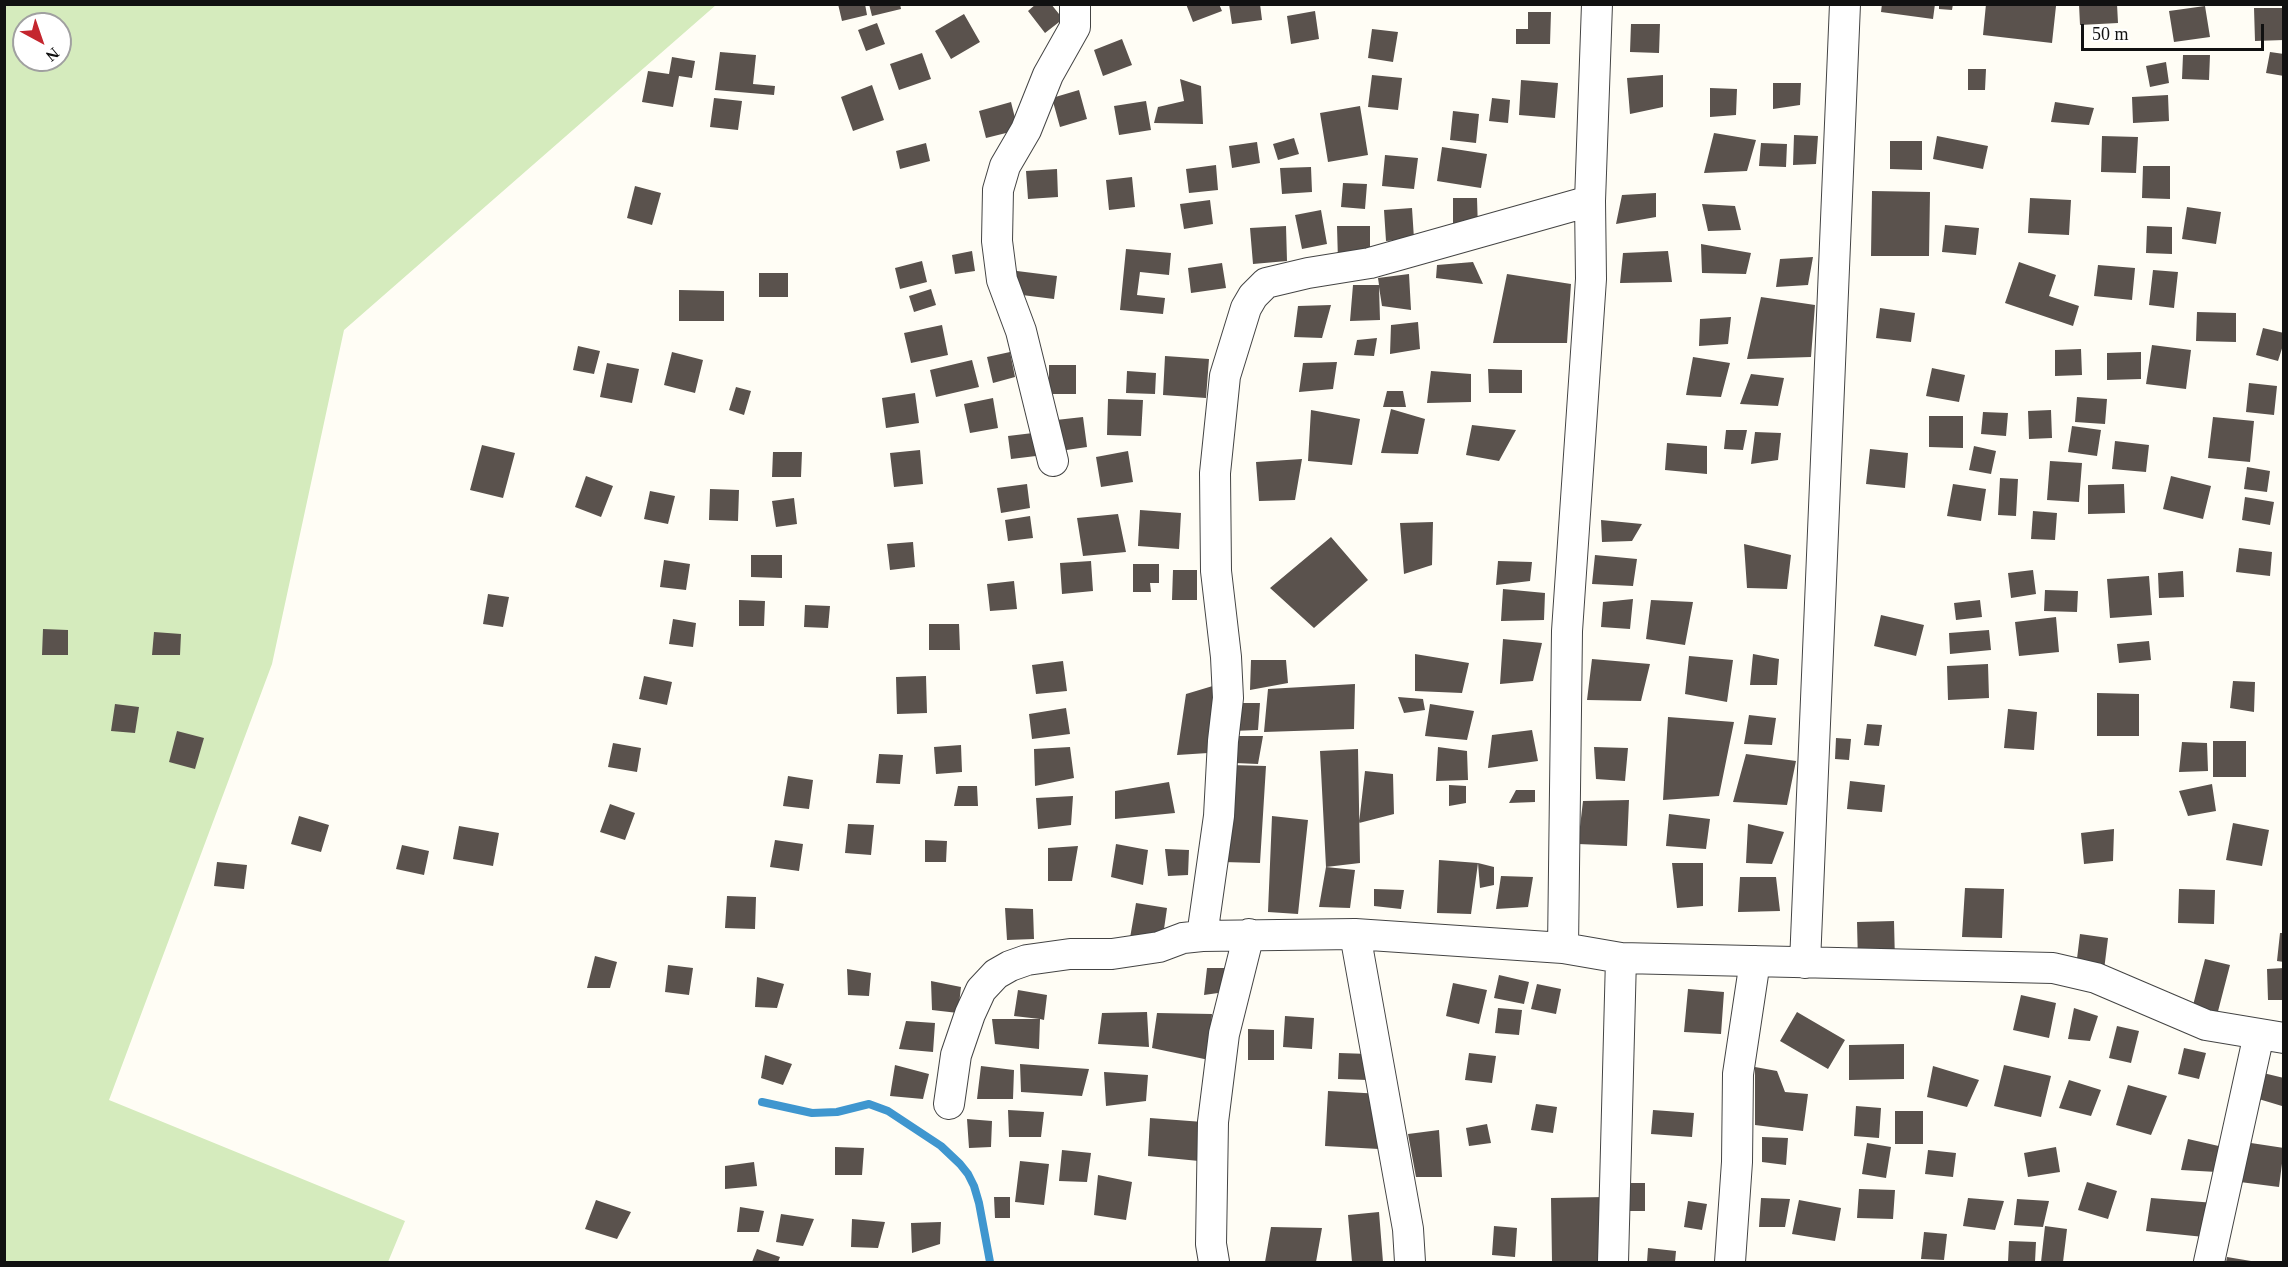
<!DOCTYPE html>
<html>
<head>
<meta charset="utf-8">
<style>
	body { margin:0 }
	#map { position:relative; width:2288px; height:1267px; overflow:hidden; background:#fffdf5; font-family:"Times New Roman",serif }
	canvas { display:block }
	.frame { position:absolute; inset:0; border:6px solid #111; pointer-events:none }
	.north { position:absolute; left:12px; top:12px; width:60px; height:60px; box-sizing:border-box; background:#fff; border:2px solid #a0a0a0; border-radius:50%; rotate:140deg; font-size:16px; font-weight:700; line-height:24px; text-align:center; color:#111 }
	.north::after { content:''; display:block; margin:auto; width:21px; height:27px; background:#c4262e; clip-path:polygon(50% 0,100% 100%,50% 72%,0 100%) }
	.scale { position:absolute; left:2081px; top:24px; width:183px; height:27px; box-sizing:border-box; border:3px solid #111; border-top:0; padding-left:8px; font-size:18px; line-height:21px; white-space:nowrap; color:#111; -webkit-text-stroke:4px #fff; paint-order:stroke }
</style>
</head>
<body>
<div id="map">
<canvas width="2288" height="1267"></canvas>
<div class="frame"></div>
<div class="north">N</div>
<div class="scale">50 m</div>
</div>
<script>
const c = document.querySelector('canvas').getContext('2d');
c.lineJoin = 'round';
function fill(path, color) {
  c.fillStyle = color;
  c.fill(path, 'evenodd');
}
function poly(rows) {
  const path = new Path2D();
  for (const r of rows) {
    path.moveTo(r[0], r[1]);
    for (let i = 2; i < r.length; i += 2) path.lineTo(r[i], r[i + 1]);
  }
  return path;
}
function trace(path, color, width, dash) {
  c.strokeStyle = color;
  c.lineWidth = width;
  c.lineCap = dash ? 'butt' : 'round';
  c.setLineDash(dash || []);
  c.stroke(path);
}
fill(poly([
	[5,5,716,5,344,330,272,664,109,1100,405,1221,388,1262,5,1262],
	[24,24,60,24,60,60,24,60]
]), '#d5ebbd');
trace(poly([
	[762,1102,812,1113,837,1112,869,1104,888,1111,941,1146,960,1164,968,1174,974,1186,979,1203,990,1262]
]), '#3f96cf', 8);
fill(poly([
	[838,4,865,4,867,15,842,21],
	[869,4,900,4,901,9,872,16],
	[1036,4,1051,4,1063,19,1045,33,1028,11],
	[1186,4,1219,4,1222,11,1193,22],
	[1229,4,1260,4,1262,20,1232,24],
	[1882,4,1935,4,1933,19,1881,12],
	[1939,4,1953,4,1952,10,1939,9],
	[1986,4,2056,6,2052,43,1983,35],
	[2079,4,2117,4,2118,23,2080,25],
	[2205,6,2210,37,2174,42,2169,11],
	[2254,8,2284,8,2284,40,2255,41],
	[1315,11,1319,39,1291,44,1287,16],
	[1528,12,1551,12,1550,44,1516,44,1516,29,1528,29],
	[964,14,980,42,951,59,935,31],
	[877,23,885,44,866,51,858,30],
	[1631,24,1660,24,1659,53,1630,52],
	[1372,29,1398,32,1393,62,1368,58],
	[1122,39,1132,65,1103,76,1094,50],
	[720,52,756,55,753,84,775,86,774,95,715,90],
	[2270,52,2284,54,2284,76,2266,73],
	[922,53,931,79,899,90,890,64],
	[2183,55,2210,55,2209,80,2182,79],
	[672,57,695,61,692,78,679,76,673,107,642,102,648,71,669,74],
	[2166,62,2169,83,2150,87,2146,66],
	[1968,69,1986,69,1985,90,1968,90],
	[1372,75,1402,78,1398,110,1368,107],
	[1663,75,1663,107,1630,114,1627,78],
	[1180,79,1201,86,1203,124,1154,123,1158,107,1184,101],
	[1521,80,1558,83,1555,118,1519,115],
	[1773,83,1801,83,1800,105,1773,109],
	[872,85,884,120,853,131,841,97],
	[1710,88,1737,89,1736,115,1710,117],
	[1079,90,1087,119,1060,127,1052,98],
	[2168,95,2169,121,2133,123,2132,97],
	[714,98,742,101,738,130,710,127],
	[1492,98,1510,100,1508,123,1489,121],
	[1146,101,1151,130,1119,135,1114,106],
	[1011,102,1018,130,986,138,979,111],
	[2055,102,2094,108,2089,125,2051,122],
	[1360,106,1368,155,1328,162,1320,113],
	[1453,111,1479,114,1476,143,1450,140],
	[1714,133,1756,140,1747,171,1704,173],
	[1794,135,1818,136,1816,164,1793,165],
	[1937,136,1988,146,1983,169,1933,159],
	[2102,136,2138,137,2136,173,2101,172],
	[1294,138,1299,154,1278,160,1273,144],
	[1890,141,1922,141,1922,170,1890,169],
	[1257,142,1260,163,1232,168,1229,146],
	[926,143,930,161,900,169,896,151],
	[1761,143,1787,144,1786,167,1759,166],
	[1442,147,1487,154,1481,188,1437,181],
	[1385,155,1418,158,1414,189,1382,186],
	[1216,165,1218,190,1189,193,1186,169],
	[2143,166,2170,166,2170,199,2142,198],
	[1311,167,1312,192,1282,194,1280,168],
	[1057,169,1058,197,1028,199,1026,171],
	[1132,177,1135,207,1109,210,1106,180],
	[1343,183,1367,184,1365,209,1341,207],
	[635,186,661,193,652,225,627,218],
	[1872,191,1930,192,1929,256,1871,256],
	[1656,193,1656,217,1616,224,1622,195],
	[1453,198,1477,198,1478,229,1453,230],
	[2030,198,2071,200,2069,235,2028,233],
	[1210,200,1213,224,1184,229,1180,204],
	[1702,204,1735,206,1741,230,1708,231],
	[2187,207,2221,212,2216,244,2182,239],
	[1412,208,1414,239,1386,241,1384,210],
	[1321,210,1327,244,1302,249,1295,215],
	[1945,225,1979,228,1976,255,1942,252],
	[1286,226,1287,261,1253,264,1250,228],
	[1337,226,1370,226,1370,261,1338,261],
	[2147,226,2172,227,2172,254,2146,253],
	[1701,244,1751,253,1746,274,1702,273],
	[1126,249,1171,253,1169,275,1140,272,1137,295,1165,298,1163,314,1120,310],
	[972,251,975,271,955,274,952,255],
	[1668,251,1672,282,1620,283,1623,253],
	[1813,257,1808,285,1776,287,1780,259],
	[922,261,927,282,900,289,895,268],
	[1473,262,1483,284,1436,278,1437,265],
	[2019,262,2056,275,2049,296,2079,306,2073,326,2005,303],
	[1222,263,1226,288,1191,293,1188,268],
	[2098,265,2135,268,2132,300,2094,296],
	[2153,270,2178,272,2174,308,2149,305],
	[1017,271,1057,276,1054,299,1014,294],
	[759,273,788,273,788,297,759,297],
	[1409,274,1411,310,1382,306,1379,287,1380,320,1350,321,1353,285,1379,285,1378,278],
	[1507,274,1571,284,1567,343,1493,343],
	[931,289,936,305,914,312,909,296],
	[679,290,724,291,724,321,679,321],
	[1761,297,1815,305,1811,357,1747,359],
	[1331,305,1322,338,1294,337,1298,306],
	[1880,308,1915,313,1911,342,1876,338],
	[2197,312,2236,313,2236,342,2196,341],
	[1731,317,1728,344,1699,346,1700,319],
	[1418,322,1420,349,1390,354,1391,325],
	[942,325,948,355,911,363,904,333],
	[2263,328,2284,333,2284,342,2278,361,2256,355],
	[1377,338,1374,356,1354,355,1357,340],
	[2152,345,2191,350,2186,389,2146,384],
	[578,346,600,351,594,374,573,370],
	[2081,349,2082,375,2055,376,2055,350],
	[672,352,703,360,695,393,664,385],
	[1010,352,1015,377,993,383,987,357],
	[2141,352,2141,379,2107,380,2107,353],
	[1165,356,1209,359,1206,398,1163,395],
	[1693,357,1730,363,1721,397,1686,395],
	[972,360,979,387,936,397,930,370],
	[1337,362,1333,389,1299,392,1303,363],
	[607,363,639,369,632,403,600,397],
	[1049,365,1076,365,1076,394,1049,394],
	[1932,368,1965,375,1959,402,1926,396],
	[1488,369,1522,370,1522,393,1489,393],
	[1127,371,1156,373,1155,394,1126,393],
	[1431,371,1471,374,1471,402,1427,403],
	[1751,374,1784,378,1778,406,1740,404],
	[2249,383,2277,386,2274,415,2246,412],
	[736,387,751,391,744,415,729,410],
	[1387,391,1403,391,1406,407,1383,407],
	[915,393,919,423,886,428,882,398],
	[2077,397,2107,399,2105,424,2075,422],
	[993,398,998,428,970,433,964,404],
	[1108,399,1143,400,1141,436,1107,435],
	[1391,409,1425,419,1418,454,1381,453],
	[1311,410,1360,419,1352,465,1308,461],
	[2051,410,2052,438,2029,439,2028,411],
	[1983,412,2008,413,2006,436,1981,434],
	[1929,416,1963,416,1963,448,1929,447],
	[1083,417,1087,447,1060,451,1056,420],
	[2213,417,2254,421,2250,462,2208,458],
	[1472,425,1516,430,1499,461,1466,455],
	[2072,426,2101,430,2097,456,2068,452],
	[1726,430,1747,430,1743,450,1724,449],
	[1755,432,1781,433,1778,460,1751,464],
	[1033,433,1036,456,1011,459,1008,436],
	[2115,441,2149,445,2146,472,2112,469],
	[1667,443,1707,446,1707,474,1665,470],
	[482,445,515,453,503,498,470,490],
	[1974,446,1996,451,1991,474,1969,470],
	[1870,449,1908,453,1905,488,1866,484],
	[920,450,923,484,894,487,890,453],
	[1128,451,1133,482,1101,487,1096,457],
	[773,452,802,452,801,477,772,477],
	[1302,459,1295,500,1259,501,1256,462],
	[2050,461,2082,463,2079,502,2047,500],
	[2247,467,2270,471,2267,492,2244,489],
	[586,476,613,486,601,517,575,507],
	[2171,476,2211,486,2203,519,2163,509],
	[2000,478,2018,479,2016,516,1998,515],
	[1027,484,1030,508,1001,513,997,488],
	[1953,484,1986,489,1981,521,1947,516],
	[2124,484,2125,513,2088,514,2088,485],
	[710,489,739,490,738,521,709,520],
	[650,491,675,496,668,524,644,519],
	[2245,497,2274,502,2270,525,2242,520],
	[794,498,797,524,776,527,772,501],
	[1140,510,1181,513,1179,549,1138,546],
	[2033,511,2057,513,2055,540,2031,539],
	[1118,514,1126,552,1083,556,1077,518],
	[1030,516,1033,538,1008,541,1005,520],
	[1601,520,1642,524,1632,541,1602,542],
	[1433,522,1432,565,1404,574,1400,523],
	[1331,537,1368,580,1314,628,1270,588],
	[913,542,915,567,890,570,887,544],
	[1744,544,1791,555,1787,589,1747,588],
	[2239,548,2272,552,2270,576,2236,572],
	[751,555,782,555,782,578,751,577],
	[1595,555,1637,559,1633,586,1592,584],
	[664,560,690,564,686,590,660,587],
	[1091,561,1093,591,1062,594,1060,563],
	[1498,561,1532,562,1530,581,1496,585],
	[1133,564,1159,564,1159,583,1150,583,1151,592,1133,592],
	[1173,570,1197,570,1197,600,1172,600],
	[2033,570,2036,594,2011,598,2008,573],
	[2183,571,2184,597,2159,598,2158,573],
	[2149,576,2152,615,2110,618,2107,579],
	[1014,581,1017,609,990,611,987,584],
	[1503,589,1545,593,1544,620,1501,621],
	[2045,590,2078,591,2077,612,2044,611],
	[488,594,509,597,503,627,483,624],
	[1633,599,1630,629,1601,627,1603,602],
	[739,600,765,601,764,626,739,626],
	[1651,600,1693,602,1685,645,1646,639],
	[1980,600,1982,617,1956,620,1954,603],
	[805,605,830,606,828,628,804,627],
	[1881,615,1924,625,1916,656,1874,646],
	[2056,617,2059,652,2019,656,2015,622],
	[673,619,696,623,693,647,669,644],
	[929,624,959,624,960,650,929,650],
	[43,629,68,630,68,655,42,655],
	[1989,630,1991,650,1950,654,1949,633],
	[154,632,181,634,180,655,152,655],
	[1503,639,1542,643,1533,681,1500,684],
	[2149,641,2151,660,2119,663,2117,644],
	[1415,654,1469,663,1462,693,1415,691],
	[1753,654,1779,659,1777,685,1750,685],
	[1689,656,1733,660,1727,702,1685,694],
	[1592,659,1650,664,1641,701,1587,700],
	[1251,660,1286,660,1288,683,1250,690],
	[1063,661,1067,691,1036,694,1032,665],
	[1988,664,1989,698,1948,700,1947,666],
	[644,676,672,682,667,705,639,699],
	[926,676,927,713,897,714,896,677],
	[2233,681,2255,682,2254,712,2230,708],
	[1355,684,1354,729,1264,732,1268,689],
	[1216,685,1208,753,1177,755,1186,694],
	[2097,693,2139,694,2139,736,2097,736],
	[1398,697,1423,699,1425,710,1404,713],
	[1233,703,1260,703,1258,730,1233,731],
	[115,704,139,707,135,733,111,731],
	[1430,704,1474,711,1467,740,1425,736],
	[1066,708,1070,734,1032,739,1029,714],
	[2008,709,2037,712,2034,750,2004,748],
	[1749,715,1776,718,1772,745,1744,744],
	[1668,717,1734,722,1719,796,1663,800],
	[1867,724,1882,725,1879,746,1864,745],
	[1532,730,1538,761,1488,768,1492,735],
	[177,731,204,738,195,769,169,762],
	[1233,736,1263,736,1258,764,1235,763],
	[1836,738,1851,739,1849,760,1835,759],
	[2213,741,2246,741,2246,777,2213,777],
	[2182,742,2207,743,2208,771,2179,772],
	[613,743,641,748,637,772,608,767],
	[961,745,962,772,936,774,934,747],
	[1070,747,1074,778,1035,786,1034,749],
	[1438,747,1467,751,1468,780,1436,781],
	[1594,747,1628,748,1625,781,1596,779],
	[1358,749,1360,863,1326,867,1320,751],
	[879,754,903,755,900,784,876,783],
	[1746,754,1796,761,1787,805,1733,802],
	[1230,765,1266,766,1260,863,1223,862],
	[1365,771,1393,774,1394,814,1359,823],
	[788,776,813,780,809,809,783,806],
	[1850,781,1885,785,1882,812,1847,809],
	[1169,782,1175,813,1115,819,1115,791],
	[2212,784,2216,811,2188,816,2179,791],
	[1449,785,1466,786,1466,803,1449,806],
	[958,786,977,786,978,806,954,806],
	[1516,790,1535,790,1535,802,1509,803],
	[1073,796,1071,825,1038,829,1036,798],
	[1629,800,1627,846,1578,844,1583,801],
	[610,804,635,813,625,840,600,832],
	[1669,814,1710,819,1706,849,1666,846],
	[299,816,329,825,321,852,291,844],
	[1272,816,1308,820,1298,914,1268,912],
	[2233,823,2269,830,2262,866,2226,860],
	[848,824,874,825,871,855,845,853],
	[1748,824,1784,832,1772,864,1746,863],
	[459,826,499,833,493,866,453,859],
	[2114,829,2113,861,2084,864,2081,833],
	[775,840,803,844,799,871,770,867],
	[925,840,947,841,946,862,925,862],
	[1116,844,1148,850,1143,885,1111,877],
	[402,845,429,851,424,875,396,869],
	[1078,846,1072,881,1048,881,1048,848],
	[1165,849,1189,850,1188,875,1168,876],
	[1439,860,1478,863,1471,914,1437,913],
	[217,862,247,865,244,889,214,886],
	[1478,863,1494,867,1494,885,1480,888],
	[1672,863,1703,863,1703,906,1677,908],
	[1326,867,1355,870,1350,908,1319,907],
	[1501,876,1533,877,1528,907,1496,909],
	[1740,877,1776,877,1780,911,1738,912],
	[1965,888,2004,889,2002,938,1962,937],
	[1374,889,1404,890,1401,909,1374,906],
	[2179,889,2215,890,2214,924,2178,923],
	[727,896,756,897,755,929,725,928],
	[1136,903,1167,908,1162,943,1130,938],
	[1005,908,1033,909,1034,939,1007,940],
	[1894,921,1895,962,1858,963,1857,922],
	[2280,933,2284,933,2284,962,2277,961],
	[2080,934,2108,938,2104,970,2076,967],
	[595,956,617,962,610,988,587,988],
	[2205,959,2230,965,2216,1019,2191,1013],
	[668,965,693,968,689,995,665,992],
	[1207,968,1227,968,1225,992,1204,995],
	[2284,968,2284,1000,2268,1000,2267,969],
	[847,969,871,973,869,996,848,995],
	[1499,975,1529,982,1524,1004,1494,998],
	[757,977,784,984,777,1008,755,1007],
	[931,981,961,987,958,1013,932,1010],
	[1453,983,1487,990,1479,1024,1446,1016],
	[1537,984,1561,989,1556,1014,1531,1009],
	[1688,989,1724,992,1721,1034,1684,1032],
	[1018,990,1047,995,1044,1020,1040,1019,1039,1049,995,1044,992,1019,1040,1019,1014,1016],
	[2021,995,2056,1003,2049,1038,2013,1030],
	[1498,1008,1522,1010,1519,1035,1495,1033],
	[2074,1008,2098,1016,2090,1041,2068,1039],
	[1147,1012,1149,1047,1098,1044,1102,1013],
	[1797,1012,1845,1040,1828,1069,1780,1041],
	[1157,1013,1212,1014,1209,1060,1152,1048],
	[1285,1016,1314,1018,1312,1049,1283,1047],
	[906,1021,935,1023,933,1052,899,1049],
	[2117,1026,2139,1031,2131,1063,2109,1058],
	[1248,1029,1274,1030,1274,1060,1248,1060],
	[1904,1044,1904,1079,1849,1080,1849,1045],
	[2184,1048,2206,1053,2199,1079,2178,1074],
	[1339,1053,1369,1054,1368,1080,1338,1079],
	[1469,1053,1496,1056,1492,1083,1465,1080],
	[765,1055,792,1064,783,1085,761,1078],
	[1020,1064,1089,1069,1082,1096,1021,1092],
	[895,1065,929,1074,923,1099,890,1096],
	[2004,1065,2051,1076,2041,1117,1994,1106],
	[981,1066,1014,1070,1013,1099,977,1099],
	[1933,1066,1979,1080,1967,1107,1927,1097],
	[1755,1067,1777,1071,1785,1092,1808,1094,1803,1131,1755,1125],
	[1104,1072,1148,1075,1146,1101,1106,1106],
	[2259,1072,2284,1078,2282,1106,2252,1097],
	[2069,1080,2101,1090,2091,1116,2059,1108],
	[2128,1085,2167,1096,2151,1135,2116,1125],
	[1328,1091,1382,1094,1379,1149,1325,1146],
	[1536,1104,1557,1107,1553,1133,1531,1130],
	[1856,1106,1881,1108,1879,1138,1854,1136],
	[1008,1110,1044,1112,1041,1137,1009,1137],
	[1653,1110,1694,1113,1692,1137,1651,1134],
	[1895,1111,1923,1111,1923,1144,1895,1144],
	[1150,1118,1203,1122,1199,1161,1148,1156],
	[967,1119,992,1121,991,1147,969,1148],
	[1487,1124,1491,1143,1469,1146,1466,1128],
	[1439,1130,1442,1177,1416,1177,1408,1134],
	[1762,1137,1788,1138,1786,1165,1762,1162],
	[2188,1139,2223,1147,2217,1172,2181,1170],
	[1867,1143,1891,1147,1886,1178,1862,1174],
	[2251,1143,2284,1148,2279,1187,2240,1182],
	[835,1147,864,1148,862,1175,835,1175],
	[2056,1147,2060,1172,2028,1177,2024,1153],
	[1062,1150,1091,1153,1087,1182,1059,1181],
	[1928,1150,1956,1153,1953,1177,1925,1174],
	[1020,1161,1049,1164,1044,1205,1015,1202],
	[754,1162,757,1186,725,1189,725,1166],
	[1098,1175,1132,1182,1126,1220,1094,1215],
	[2087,1182,2117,1191,2108,1219,2078,1210],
	[1624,1183,1645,1183,1645,1211,1623,1211],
	[1859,1189,1895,1190,1893,1219,1857,1218],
	[994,1197,1010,1197,1010,1218,995,1218],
	[1605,1197,1606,1262,1552,1262,1551,1198],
	[1761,1198,1790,1199,1785,1227,1759,1227],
	[1968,1198,2004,1201,1995,1230,1963,1226],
	[2151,1198,2215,1203,2204,1237,2146,1231],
	[2017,1199,2049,1201,2043,1227,2014,1225],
	[596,1200,631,1212,617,1239,585,1229],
	[1799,1200,1841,1208,1835,1241,1792,1234],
	[1688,1201,1707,1204,1702,1230,1684,1227],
	[740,1207,764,1211,759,1232,737,1232],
	[1379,1212,1383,1262,1352,1262,1348,1215],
	[781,1214,814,1219,803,1246,776,1242],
	[852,1219,885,1222,878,1248,851,1247],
	[941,1222,940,1244,912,1253,911,1223],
	[1494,1226,1517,1228,1515,1257,1492,1255],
	[2045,1226,2067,1229,2063,1262,2041,1262],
	[1271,1227,1322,1228,1316,1262,1265,1262],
	[1924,1232,1947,1234,1944,1260,1921,1259],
	[2009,1241,2036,1242,2035,1262,2008,1262],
	[1648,1248,1676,1251,1675,1262,1647,1262],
	[757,1249,780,1257,778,1262,752,1262],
	[2227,1257,2251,1261,2251,1262,2226,1262]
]), '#5a524d');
const minor = poly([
	[1053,461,1021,331,1002,280,997,241,998,190,1005,166,1026,130,1048,75,1075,27,1075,4],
	[1355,934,1408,1229,1410,1262],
	[1202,936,1219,816,1223,741,1228,698,1226,657,1216,571,1215,473,1225,376,1246,308,1253,296,1266,283,1308,273,1370,263,1590,201],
	[1563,948,1567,631,1591,279,1590,201,1597,4],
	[1805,963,1845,4],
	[949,1104,956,1055,970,1014,981,990,996,974,1010,966,1027,960,1070,954,1112,954,1159,947,1183,938,1202,936,1355,934,1563,948,1621,958,2053,968,2096,978,2206,1025,2284,1038],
	[1214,1262,1211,1244,1213,1122,1224,1034,1249,934],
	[1613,1262,1621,958],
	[1730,1262,1737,1162,1738,1074,1755,961],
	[2209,1262,2259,1034]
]);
trace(minor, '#444', 32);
trace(minor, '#fff', 30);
</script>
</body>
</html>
